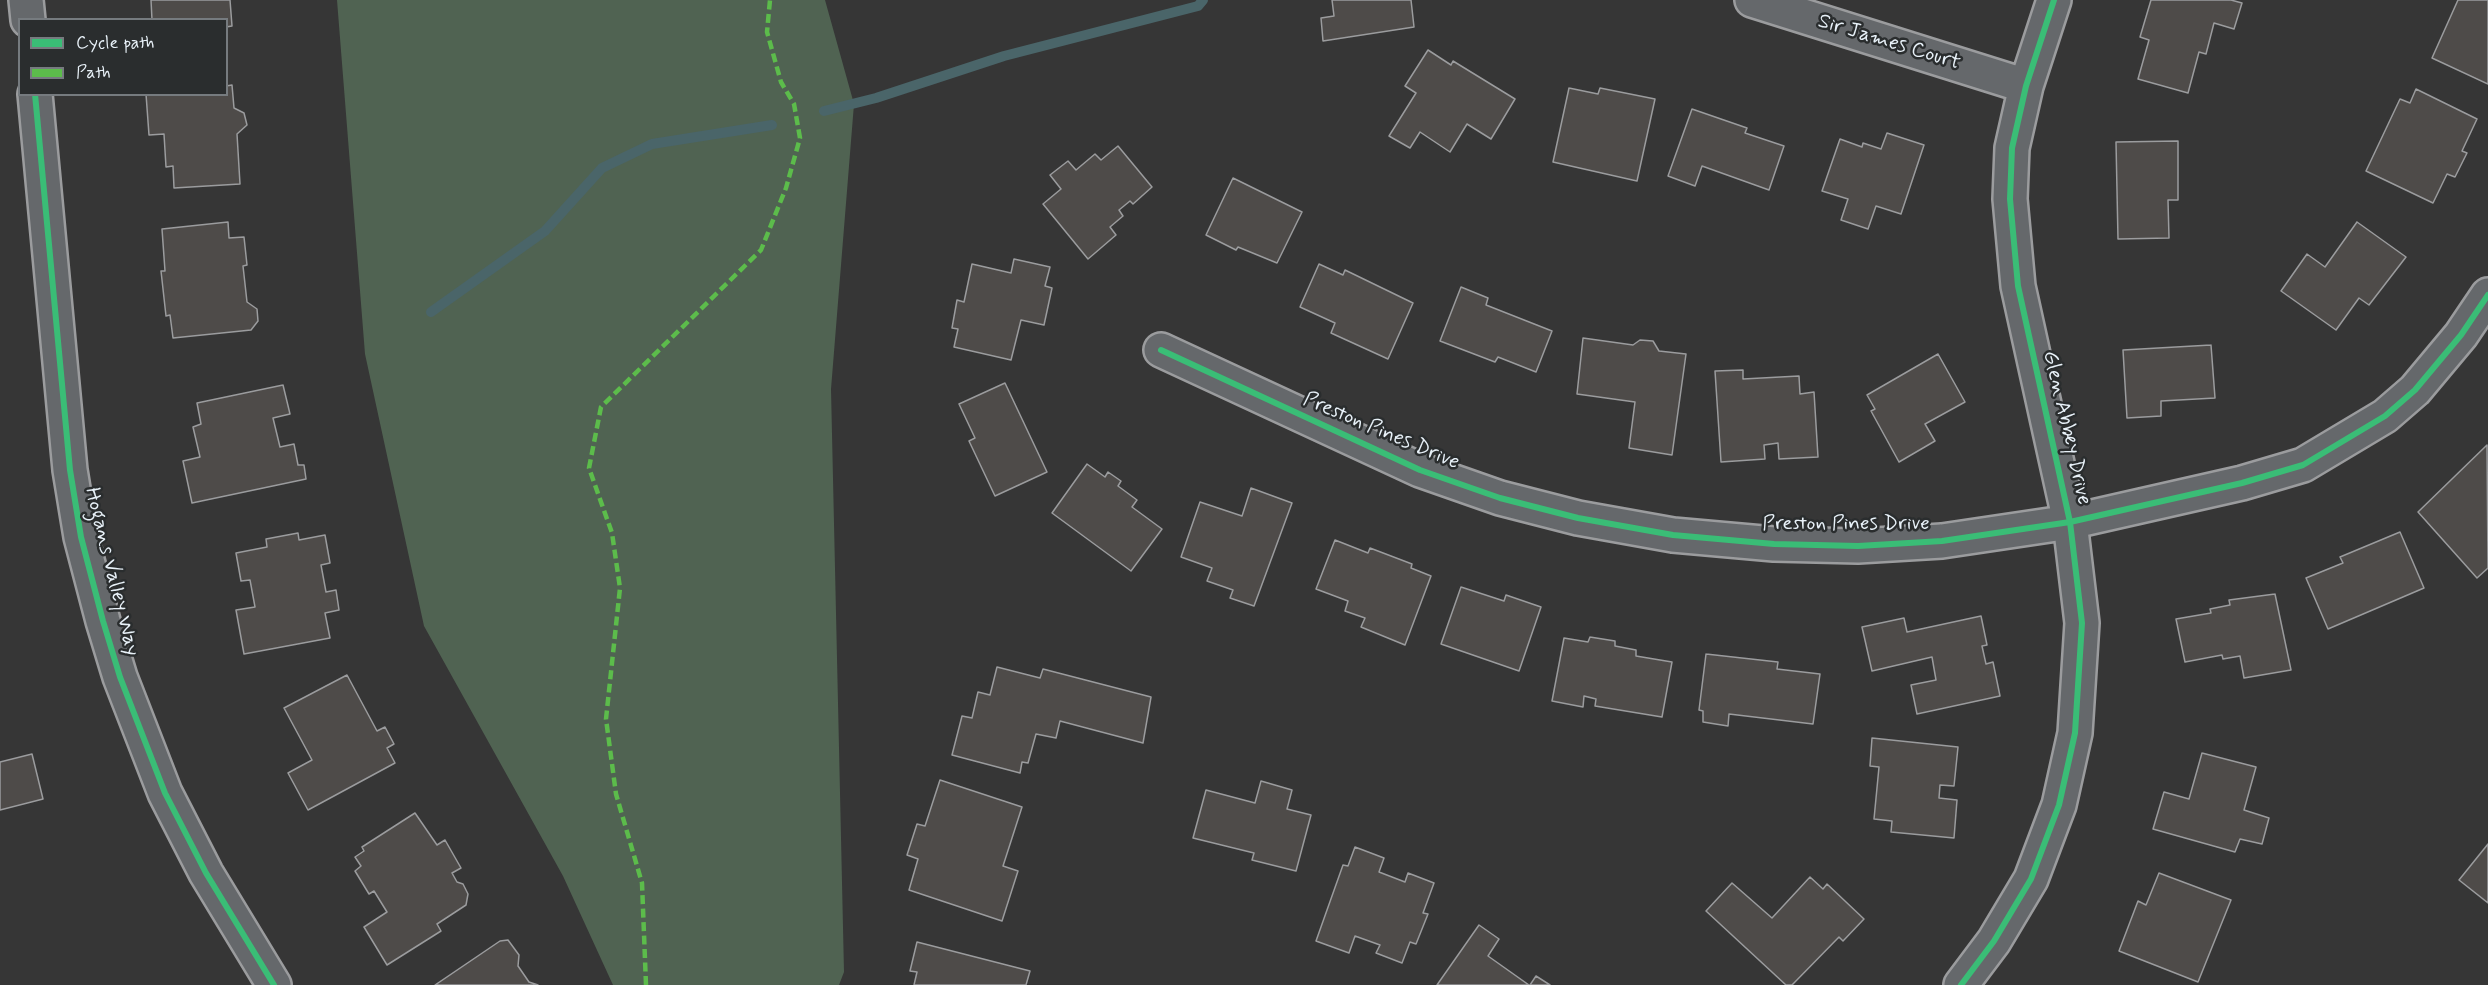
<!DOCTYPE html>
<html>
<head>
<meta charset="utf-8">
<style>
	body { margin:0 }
	#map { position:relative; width:2488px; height:985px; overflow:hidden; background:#363636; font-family:Mynerve,sans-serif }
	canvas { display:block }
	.legend { position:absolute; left:18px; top:18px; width:210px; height:78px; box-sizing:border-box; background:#2a2d2e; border:2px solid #767b7f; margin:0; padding:8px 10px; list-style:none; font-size:18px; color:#e8f1f8 }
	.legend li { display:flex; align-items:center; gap:12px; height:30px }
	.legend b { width:30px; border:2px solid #767b7f }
</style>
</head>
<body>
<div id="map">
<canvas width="2488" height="985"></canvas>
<ul class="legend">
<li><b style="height:8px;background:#3abd76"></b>Cycle path</li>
<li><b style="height:8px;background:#5cbc4b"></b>Path</li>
</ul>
</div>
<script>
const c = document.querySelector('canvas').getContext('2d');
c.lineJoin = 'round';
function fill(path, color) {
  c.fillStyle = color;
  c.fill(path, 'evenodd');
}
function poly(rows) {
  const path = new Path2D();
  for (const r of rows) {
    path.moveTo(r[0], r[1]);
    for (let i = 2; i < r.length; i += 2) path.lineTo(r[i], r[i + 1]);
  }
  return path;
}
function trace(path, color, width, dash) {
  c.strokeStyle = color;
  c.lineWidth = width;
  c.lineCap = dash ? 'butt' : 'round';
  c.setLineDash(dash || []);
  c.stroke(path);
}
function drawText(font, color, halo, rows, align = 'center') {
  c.font = font + ' Mynerve,sans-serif';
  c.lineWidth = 5;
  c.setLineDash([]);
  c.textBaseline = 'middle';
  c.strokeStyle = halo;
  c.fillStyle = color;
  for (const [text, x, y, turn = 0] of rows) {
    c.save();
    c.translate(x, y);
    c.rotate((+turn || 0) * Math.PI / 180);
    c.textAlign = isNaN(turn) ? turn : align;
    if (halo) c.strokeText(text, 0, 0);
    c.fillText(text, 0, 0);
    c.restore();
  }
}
fill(poly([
	[337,0,825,0,854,104,831,389,844,972,839,985,613,985,563,876,424,626,365,354]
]), '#506352');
trace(poly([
	[824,111,876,98,1004,56,1198,6,1203,0],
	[431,312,545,231,602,168,652,144,772,125]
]), '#4a6569', 10);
const building = poly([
	[151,0,230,0,232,26,226,27,226,20,152,20,151,0],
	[1332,0,1411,0,1414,27,1323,41,1321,18,1334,16,1332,0],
	[2151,0,2231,0,2242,3,2234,29,2214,23,2206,54,2199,52,2188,93,2138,79,2149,40,2140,37,2151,0],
	[2458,0,2488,0,2488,84,2432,58,2458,0],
	[1428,50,1451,65,1453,61,1515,99,1491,139,1467,124,1450,152,1420,132,1410,148,1389,136,1416,93,1405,86,1428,50],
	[232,85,234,108,244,113,247,125,237,134,240,184,174,188,173,166,166,167,164,134,149,135,146,94,226,94,226,86,232,85],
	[1569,88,1598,94,1600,88,1655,99,1637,181,1553,162,1569,88],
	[2416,89,2477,119,2462,151,2467,153,2455,177,2447,174,2433,203,2366,171,2400,99,2410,103,2416,89],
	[1692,109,1747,128,1745,133,1784,146,1769,190,1702,166,1695,186,1668,176,1692,109],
	[1887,133,1924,145,1901,214,1876,206,1868,229,1841,220,1848,199,1822,191,1840,139,1862,147,1863,143,1881,149,1887,133],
	[2178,141,2178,200,2168,200,2169,238,2118,239,2116,142,2178,141],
	[1118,146,1152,187,1133,204,1130,201,1119,210,1123,216,1110,227,1116,235,1088,259,1043,204,1061,189,1050,175,1068,161,1076,170,1095,154,1101,160,1118,146],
	[1233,178,1302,212,1277,263,1238,247,1236,250,1206,235,1233,178],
	[228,222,229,238,244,237,247,265,243,266,247,302,257,309,258,321,251,330,173,338,170,315,166,316,161,271,165,271,162,229,228,222],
	[2357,222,2406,257,2369,305,2359,298,2336,330,2281,291,2307,254,2325,267,2357,222],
	[1014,259,1050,267,1045,286,1052,288,1044,325,1021,320,1011,360,954,347,958,329,952,328,957,300,964,302,972,264,1011,273,1014,259],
	[1319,264,1343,275,1345,270,1413,303,1388,359,1331,333,1335,323,1300,307,1319,264],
	[1461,287,1488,298,1486,305,1552,331,1536,372,1498,357,1495,362,1440,341,1461,287],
	[1583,338,1633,345,1640,340,1653,341,1659,351,1686,354,1672,455,1629,448,1635,402,1577,394,1583,338],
	[2211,345,2215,398,2161,401,2161,416,2127,418,2123,350,2211,345],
	[1938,354,1965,402,1925,424,1935,441,1899,462,1871,411,1875,409,1867,395,1938,354],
	[1743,370,1743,379,1799,376,1800,394,1814,392,1818,457,1779,459,1778,443,1764,445,1765,459,1721,462,1715,371,1743,370],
	[1005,383,1047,472,995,496,969,441,975,438,959,404,1005,383],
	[283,385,290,414,273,418,280,447,294,444,298,465,304,465,306,479,192,503,183,461,200,457,193,427,201,424,197,403,283,385],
	[2487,445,2488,568,2477,578,2418,512,2487,445],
	[1087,464,1105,477,1108,472,1121,481,1118,486,1137,500,1132,507,1162,529,1131,571,1052,513,1087,464],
	[1251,488,1292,503,1254,606,1230,598,1233,590,1207,581,1212,568,1181,557,1200,502,1242,516,1251,488],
	[2400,532,2424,588,2328,629,2306,578,2343,563,2340,557,2400,532],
	[298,533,299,540,325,535,330,563,321,565,326,592,336,590,339,610,325,613,330,638,244,654,236,610,255,607,250,580,241,581,236,553,267,547,266,539,298,533],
	[1335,540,1368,553,1370,548,1412,564,1411,568,1431,576,1405,645,1361,627,1365,618,1345,611,1348,601,1316,589,1335,540],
	[1461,587,1504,601,1506,595,1541,607,1519,671,1441,644,1461,587],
	[2275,594,2291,670,2244,678,2240,656,2223,659,2222,655,2185,662,2176,619,2211,613,2210,609,2230,605,2229,600,2275,594],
	[1981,616,1987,645,1982,646,1986,664,1993,662,2000,696,1917,714,1911,685,1936,680,1932,657,1872,671,1862,627,1904,618,1907,632,1981,616],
	[1590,637,1615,641,1615,646,1636,650,1636,656,1672,662,1662,717,1595,706,1596,699,1584,696,1583,707,1552,701,1564,638,1588,642,1590,637],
	[1706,654,1778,662,1777,669,1820,674,1813,724,1729,714,1728,726,1703,722,1703,711,1699,710,1706,654],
	[997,667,1040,678,1043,669,1151,697,1143,743,1060,721,1056,738,1036,734,1028,763,1022,762,1020,773,952,755,962,716,972,718,978,692,990,695,997,667],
	[347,675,377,731,385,727,394,744,387,748,395,763,308,810,288,773,312,760,284,708,347,675],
	[1872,738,1958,747,1954,786,1940,785,1939,798,1957,800,1954,838,1891,832,1892,821,1874,819,1879,767,1870,766,1872,738],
	[2202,753,2256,767,2244,810,2269,818,2262,844,2240,839,2235,852,2153,829,2164,792,2189,799,2202,753],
	[32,754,43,799,0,810,0,762,32,754],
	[940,780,1022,807,1003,866,1018,871,1002,921,909,890,918,859,907,855,917,824,925,826,940,780],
	[1261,781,1292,790,1287,809,1311,815,1296,871,1252,860,1254,853,1193,838,1206,790,1255,803,1261,781],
	[415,813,437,845,445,840,461,868,452,873,457,882,463,884,468,894,466,905,437,924,441,931,387,965,364,927,387,912,374,891,369,894,355,871,361,866,355,857,364,851,362,847,415,813],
	[2488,844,2488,903,2459,880,2488,844],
	[1355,847,1384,858,1379,872,1405,882,1408,873,1434,883,1423,913,1428,914,1416,944,1410,942,1402,963,1376,953,1380,945,1355,936,1349,953,1316,941,1343,865,1348,866,1355,847],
	[2159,873,2231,900,2198,982,2119,951,2138,901,2146,905,2159,873],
	[1810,877,1823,889,1827,884,1864,919,1843,941,1839,937,1792,985,1786,985,1706,911,1732,883,1772,918,1810,877],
	[1479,925,1499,939,1488,956,1529,985,1437,985,1479,925],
	[508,940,519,955,518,966,529,982,538,985,435,985,500,941,508,940],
	[917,942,1030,971,1026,985,914,985,917,972,910,971,917,942],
	[1536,976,1550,985,1530,985,1536,976]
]);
fill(building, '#4e4b49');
trace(building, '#9b9c9e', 1.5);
const minor = poly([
	[26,0,28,20],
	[1752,0,2026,86],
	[35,94,70,470,81,537,103,621,120,677,165,793,206,873,274,985],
	[1161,350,1420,470,1500,498,1578,518,1673,535,1774,544,1858,546,1942,541,2070,522,2242,483,2303,465,2385,416,2415,390,2461,335,2488,295],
	[1961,985,1994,941,2031,879,2059,805,2075,733,2082,623,2070,522,2018,286,2010,199,2012,148,2026,86,2054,0]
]);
trace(minor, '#9b9c9e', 38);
trace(minor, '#65686b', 33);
trace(poly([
	[646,985,642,883,616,794,606,719,620,588,612,533,589,468,601,407,761,250,786,188,800,138,794,104,781,82,767,32,770,0]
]), '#5cbc4b', 4.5, [9, 4.5]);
trace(poly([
	[35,94,70,470,81,537,103,621,120,677,165,793,206,873,274,985],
	[1161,350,1420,470,1500,498,1578,518,1673,535,1774,544,1858,546,1942,541,2070,522,2242,483,2303,465,2385,416,2415,390,2461,335,2488,295],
	[1961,985,1994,941,2031,879,2059,805,2075,733,2082,623,2070,522,2018,286,2010,199,2012,148,2026,86,2054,0]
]), '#3abd76', 6);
drawText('21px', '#e8f1f8', '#2a2d2e', [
	["Sir James Court",1889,43,17],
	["Glen Abbey Drive",2066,428,77],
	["Preston Pines Drive",1381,432,23],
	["Preston Pines Drive",1846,525],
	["Hogans Valley Way",111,572,76]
]);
</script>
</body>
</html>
